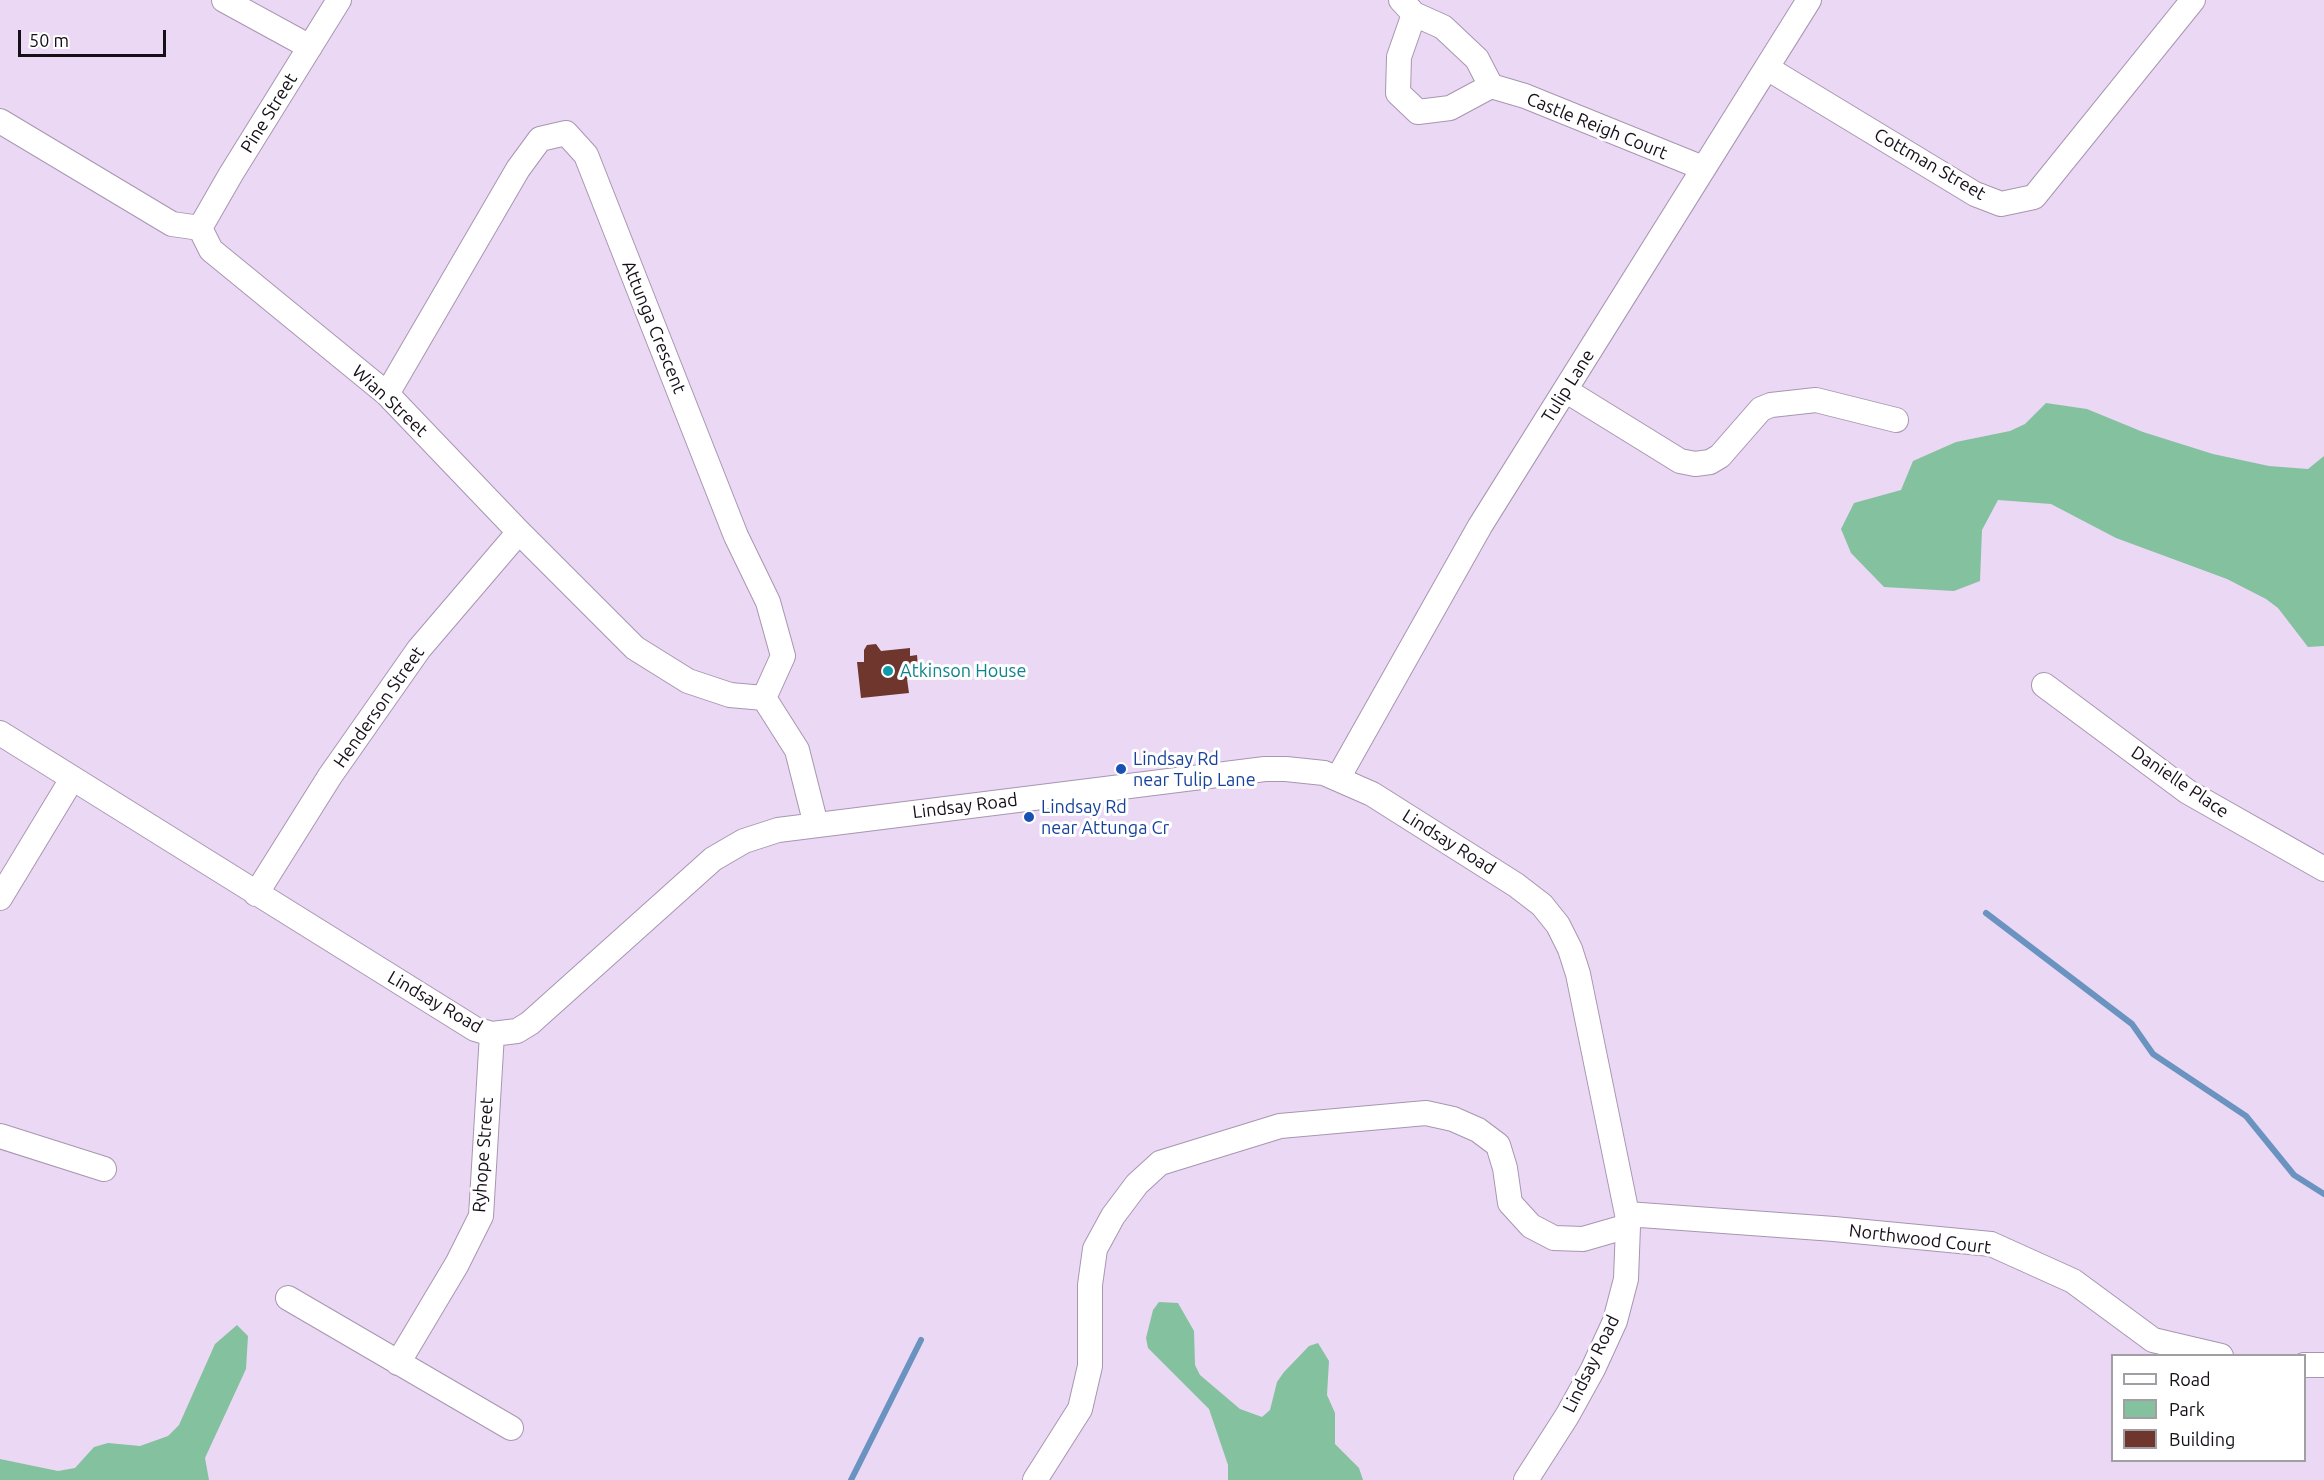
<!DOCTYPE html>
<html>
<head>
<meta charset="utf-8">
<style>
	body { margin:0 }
	#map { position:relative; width:2324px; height:1480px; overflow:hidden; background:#ebd8f5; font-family:Ubuntu,sans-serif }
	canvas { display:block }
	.legend { position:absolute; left:2111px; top:1354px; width:195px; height:108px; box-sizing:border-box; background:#fff; border:2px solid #a19fa3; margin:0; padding:8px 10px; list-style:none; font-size:18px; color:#150f18 }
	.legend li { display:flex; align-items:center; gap:12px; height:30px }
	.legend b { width:30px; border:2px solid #a19fa3 }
	.scale { position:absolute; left:18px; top:30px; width:148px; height:27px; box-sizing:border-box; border:3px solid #150f18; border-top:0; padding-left:8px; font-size:18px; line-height:21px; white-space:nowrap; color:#150f18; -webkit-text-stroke:4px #fff; paint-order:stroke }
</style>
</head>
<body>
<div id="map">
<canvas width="2324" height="1480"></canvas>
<ul class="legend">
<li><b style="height:8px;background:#fff"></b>Road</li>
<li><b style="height:16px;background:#84c19f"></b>Park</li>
<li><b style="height:16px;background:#6e362d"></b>Building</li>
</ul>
<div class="scale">50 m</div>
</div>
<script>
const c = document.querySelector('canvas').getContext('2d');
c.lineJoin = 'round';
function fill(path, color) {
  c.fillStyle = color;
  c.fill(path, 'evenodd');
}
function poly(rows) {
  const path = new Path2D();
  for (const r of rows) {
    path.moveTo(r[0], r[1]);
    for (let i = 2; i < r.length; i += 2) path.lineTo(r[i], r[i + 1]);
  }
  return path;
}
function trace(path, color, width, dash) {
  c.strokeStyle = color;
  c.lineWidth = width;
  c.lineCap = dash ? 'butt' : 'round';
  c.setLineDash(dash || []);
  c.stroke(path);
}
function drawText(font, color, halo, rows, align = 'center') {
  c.font = font + ' Ubuntu,sans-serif';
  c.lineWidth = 6;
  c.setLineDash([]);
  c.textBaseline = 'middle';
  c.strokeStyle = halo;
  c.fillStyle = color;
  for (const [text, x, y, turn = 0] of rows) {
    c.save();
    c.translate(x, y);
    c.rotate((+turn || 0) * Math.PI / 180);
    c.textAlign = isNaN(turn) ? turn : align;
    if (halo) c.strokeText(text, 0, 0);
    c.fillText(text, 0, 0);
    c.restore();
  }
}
fill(poly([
	[2046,403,2087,409,2143,432,2213,454,2269,466,2308,469,2324,456,2324,646,2308,647,2278,608,2266,599,2227,579,2116,538,2051,504,1998,500,1982,530,1980,581,1954,591,1884,587,1851,553,1841,529,1854,503,1901,490,1913,461,1956,442,2010,431,2025,424],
	[1159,1302,1178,1303,1194,1331,1195,1365,1200,1375,1240,1409,1262,1417,1270,1410,1277,1382,1284,1372,1309,1346,1318,1343,1329,1361,1327,1395,1335,1413,1335,1444,1359,1468,1363,1480,1228,1480,1228,1465,1209,1409,1148,1348,1146,1338,1153,1310],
	[237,1325,248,1336,246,1369,205,1458,209,1480,0,1480,0,1459,58,1471,75,1468,94,1447,108,1443,140,1446,168,1436,179,1425,215,1344]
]), '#84c19f');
trace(poly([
	[1986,913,2132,1024,2153,1054,2246,1116,2294,1175,2324,1194],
	[851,1480,921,1340]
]), '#6a93c0', 6);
fill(poly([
	[876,644,881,651,910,648,910,656,917,655,919,679,907,679,909,693,861,698,857,662,864,662,864,650,867,645]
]), '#6e362d');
const minor = poly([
	[224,0,310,47],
	[1401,0,1414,14,1443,27,1477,59,1491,86],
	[1414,14,1399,57,1398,93,1418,112,1450,108,1491,86,1525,96,1703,168],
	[1767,68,1975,194,2001,204,2034,197,2193,0],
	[0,121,172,224,200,228],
	[200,228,211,250,387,394,519,532,635,648,688,681,730,695,764,698],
	[200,228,231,174,339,0],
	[1565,390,1680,461,1695,464,1710,462,1720,456,1761,409,1771,405,1816,400,1896,420],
	[387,394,518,169,540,139,566,133,586,155,736,536,768,602,783,656,764,698,797,750,816,825],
	[2044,685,2188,792,2324,869],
	[0,733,475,1029,492,1034,517,1031,530,1023,713,859,744,841,778,830,1265,769,1286,769,1324,773,1372,794,1516,885,1542,905,1558,925,1570,949,1578,974,1627,1214,1628,1226,1626,1279,1615,1321,1593,1369,1567,1416,1526,1480],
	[1338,778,1480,526,1809,0],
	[256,894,330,776,419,649,519,532],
	[0,898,72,779],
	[0,1136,104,1169],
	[1627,1214,1834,1229,1991,1244,2073,1281,2153,1340,2221,1356],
	[288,1298,511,1428],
	[398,1363,457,1264,481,1216,492,1034],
	[2304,1365,2324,1365],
	[1035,1480,1080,1409,1090,1366,1090,1285,1095,1249,1113,1216,1137,1184,1160,1163,1280,1126,1426,1113,1453,1119,1478,1130,1498,1145,1505,1168,1510,1203,1531,1226,1554,1238,1583,1239,1628,1226]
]);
trace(minor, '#a796b0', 26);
trace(minor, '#fff', 24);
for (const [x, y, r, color] of [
	[888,671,6,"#0f9aa8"],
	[1121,769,6,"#1a4fb4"],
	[1029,817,6,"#1a4fb4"]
]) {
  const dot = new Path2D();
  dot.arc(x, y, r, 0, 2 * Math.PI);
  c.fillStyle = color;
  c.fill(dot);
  trace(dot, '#fff', 2);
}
drawText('18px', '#150f18', '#fff', [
	["Pine Street",269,113,-58],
	["Castle Reigh Court",1597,126,22],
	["Cottman Street",1930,164,30],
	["Attunga Crescent",654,327,68],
	["Tulip Lane",1568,386,-58],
	["Wian Street",390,401,43],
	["Henderson Street",379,707,-55],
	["Danielle Place",2180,782,34],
	["Lindsay Road",965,806,-7],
	["Lindsay Road",1449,842,32],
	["Lindsay Road",435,1002,30],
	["Ryhope Street",483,1155,-86],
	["Northwood Court",1920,1239,7],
	["Lindsay Road",1591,1364,-64]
]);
drawText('18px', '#0d838f', '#fff', [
	["Atkinson House",900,671]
], 'left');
drawText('18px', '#164399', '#fff', [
	["Lindsay Rd",1133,759],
	["near Tulip Lane",1133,780],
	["Lindsay Rd",1041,807],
	["near Attunga Cr",1041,828]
], 'left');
</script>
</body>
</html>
